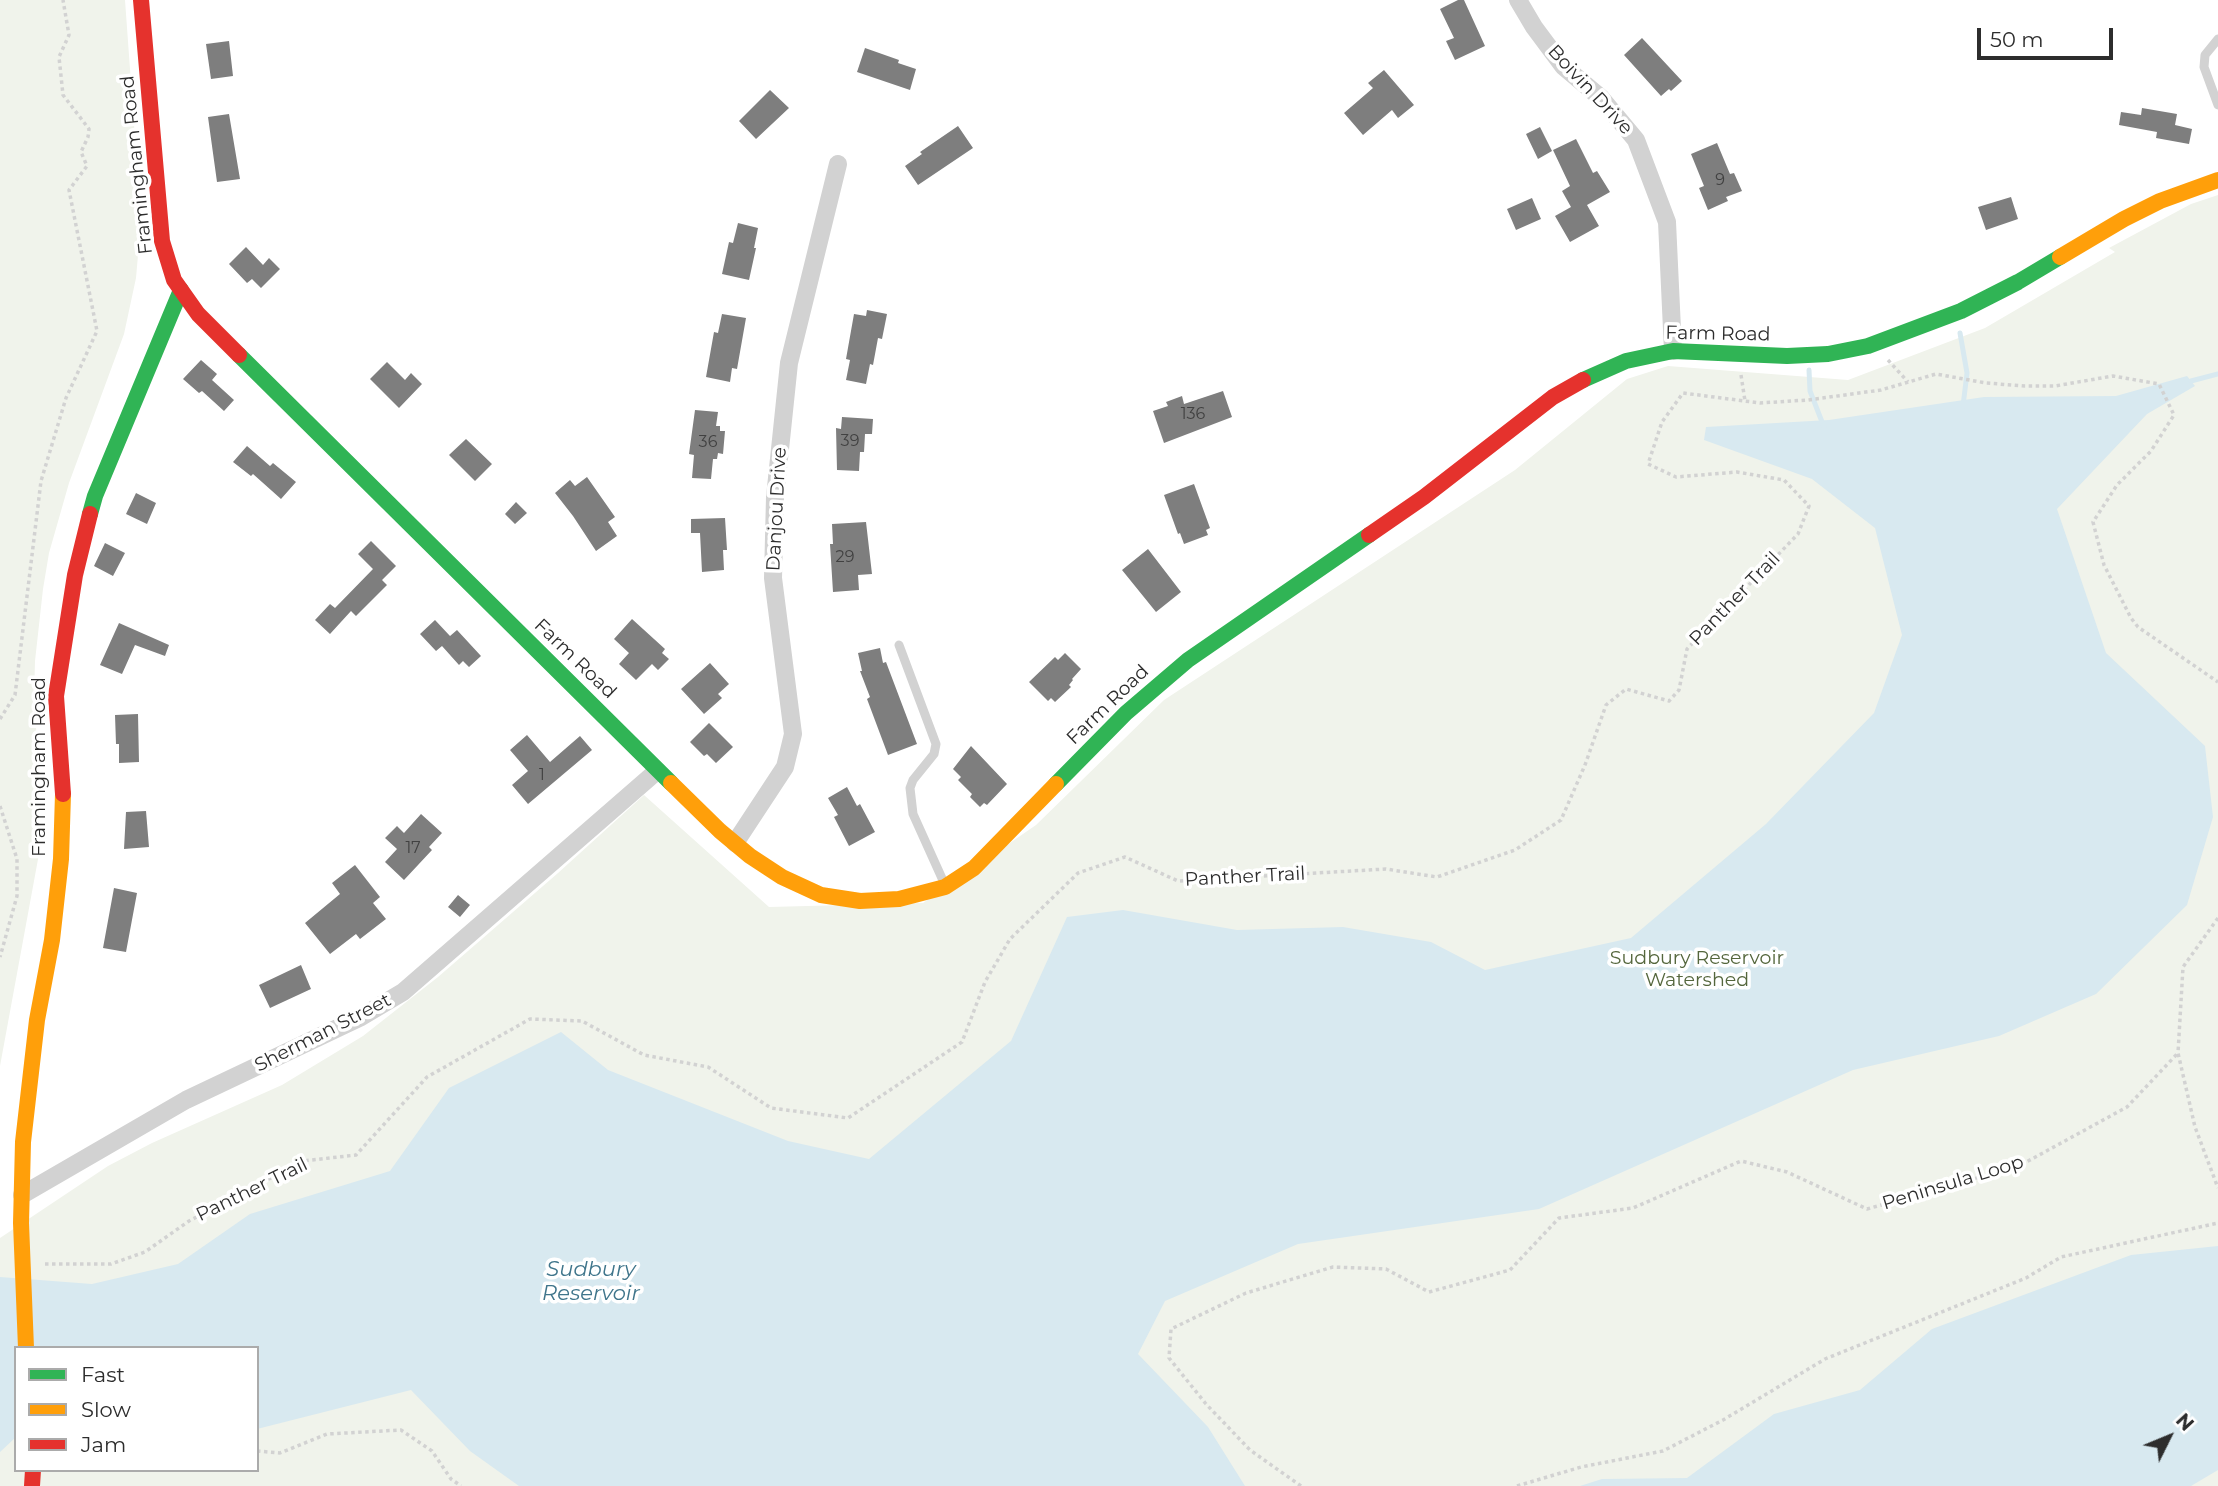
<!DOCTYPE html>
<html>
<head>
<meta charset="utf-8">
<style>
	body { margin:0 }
	#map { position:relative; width:2218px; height:1486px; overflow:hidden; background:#fff; font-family:Montserrat,sans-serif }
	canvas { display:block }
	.legend { position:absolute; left:14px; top:1346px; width:245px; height:126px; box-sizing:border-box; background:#fff; border:2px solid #ababab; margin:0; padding:9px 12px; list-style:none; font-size:21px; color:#2d2d2d }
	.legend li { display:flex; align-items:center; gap:14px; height:35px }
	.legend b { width:35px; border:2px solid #ababab }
	.north { position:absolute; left:2134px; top:1402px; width:70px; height:70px; -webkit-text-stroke:5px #fff; paint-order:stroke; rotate:47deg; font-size:19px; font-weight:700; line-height:28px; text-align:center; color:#2d2d2d }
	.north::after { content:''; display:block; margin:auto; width:24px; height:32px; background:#2d2d2d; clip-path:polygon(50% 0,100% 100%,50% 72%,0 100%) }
	.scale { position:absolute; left:1977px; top:28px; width:136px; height:32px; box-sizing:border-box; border:4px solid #2d2d2d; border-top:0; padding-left:9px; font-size:21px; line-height:24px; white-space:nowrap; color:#2d2d2d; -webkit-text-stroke:5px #fff; paint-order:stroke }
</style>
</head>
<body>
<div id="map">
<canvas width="2218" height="1486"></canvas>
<ul class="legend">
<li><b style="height:9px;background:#30b455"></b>Fast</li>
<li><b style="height:9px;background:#ff9f0a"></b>Slow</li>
<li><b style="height:9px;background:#e5322d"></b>Jam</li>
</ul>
<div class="north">N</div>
<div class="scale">50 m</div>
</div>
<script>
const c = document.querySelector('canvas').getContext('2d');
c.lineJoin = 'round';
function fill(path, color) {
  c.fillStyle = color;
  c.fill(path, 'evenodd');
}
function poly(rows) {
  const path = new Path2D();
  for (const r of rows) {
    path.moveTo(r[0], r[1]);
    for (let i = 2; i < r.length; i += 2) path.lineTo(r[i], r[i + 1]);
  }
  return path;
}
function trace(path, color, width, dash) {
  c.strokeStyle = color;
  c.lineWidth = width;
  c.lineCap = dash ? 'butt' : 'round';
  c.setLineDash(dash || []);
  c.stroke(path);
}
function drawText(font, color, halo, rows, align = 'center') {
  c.font = font + ' Montserrat,sans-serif';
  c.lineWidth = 7;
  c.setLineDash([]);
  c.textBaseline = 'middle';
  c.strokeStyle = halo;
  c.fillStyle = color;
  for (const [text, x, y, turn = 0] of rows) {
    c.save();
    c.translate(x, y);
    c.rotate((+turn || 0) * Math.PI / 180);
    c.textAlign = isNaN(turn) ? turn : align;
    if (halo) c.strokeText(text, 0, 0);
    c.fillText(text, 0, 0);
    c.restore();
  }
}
fill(poly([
	[0,0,125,0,141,221,136,278,124,334,69,483,49,553,43,589,35,661,34,697,43,832,0,1066],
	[2218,195,2218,1486,0,1486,0,1238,108,1166,152,1143,282,1085,363,1036,438,977,558,873,644,795,769,907,923,903,1036,825,1164,700,1515,470,1627,379,1668,366,1848,380,1985,328,2115,252,2109,248,2191,204],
	[16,1348,257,1348,257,1470,16,1470]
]), '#f0f3eb');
fill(poly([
	[2187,376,2195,386,2147,414,2057,509,2106,653,2205,746,2213,817,2187,905,2096,994,1999,1036,1853,1070,1539,1209,1298,1244,1165,1301,1138,1354,1208,1427,1245,1486,519,1486,470,1451,411,1390,257,1429,257,1348,16,1348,16,1437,0,1452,0,1277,92,1284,178,1264,250,1214,390,1171,449,1088,561,1032,608,1070,788,1141,869,1159,1011,1041,1067,917,1123,910,1237,930,1343,927,1431,942,1485,970,1631,938,1766,824,1874,713,1902,635,1875,528,1812,479,1704,440,1706,427,1829,420,1984,397,2116,396],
	[2218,1246,2218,1470,2191,1486,1580,1486,1602,1479,1687,1478,1774,1414,1860,1390,1932,1329,2131,1255]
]), '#d8e9f0');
trace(poly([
	[1960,333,1967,373,1963,406],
	[1809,370,1810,391,1824,427],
	[2191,381,2218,374]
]), '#d8e9f0', 5);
fill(poly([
	[1458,0,1464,0,1485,46,1455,60,1446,41,1454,38,1440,9],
	[1642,38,1682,81,1671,91,1669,89,1661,96,1624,55],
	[229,41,233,76,211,79,206,44],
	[865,48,899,60,898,63,916,69,910,90,857,72],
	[1384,70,1414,105,1398,118,1392,110,1363,135,1344,113,1373,88,1368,83],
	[770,90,789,108,756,139,739,121],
	[2142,108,2177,114,2175,125,2192,129,2189,144,2156,138,2157,132,2119,125,2121,112,2141,115],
	[229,114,240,179,217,182,208,117],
	[958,126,973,148,918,185,905,166,922,154,920,152],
	[1540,127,1552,151,1538,159,1526,134],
	[1576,139,1593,173,1597,171,1610,192,1587,205,1599,226,1570,242,1555,216,1571,207,1562,191,1570,186,1553,150],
	[1717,143,1730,174,1734,173,1742,191,1726,197,1728,201,1708,210,1699,188,1704,186,1691,154],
	[2011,197,2018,219,1986,230,1978,207],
	[1532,198,1541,219,1516,230,1507,209],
	[738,223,758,228,754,248,756,248,749,280,722,274,729,242,733,243],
	[246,247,263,265,269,258,280,269,261,288,252,279,247,283,229,264],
	[867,310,887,314,882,339,878,338,873,365,870,364,866,384,846,380,850,360,846,359,854,314,866,316],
	[722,314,746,318,737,369,732,368,730,382,706,377,714,332,718,333],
	[201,360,217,374,212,380,234,400,224,411,202,391,199,393,183,379],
	[387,362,405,380,411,373,422,384,399,408,370,379],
	[1223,391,1232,417,1164,443,1153,411,1168,406,1166,402,1182,396,1184,404],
	[695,410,718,412,716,426,720,426,720,431,725,431,723,454,718,453,717,459,713,459,711,479,692,478,694,455,689,454],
	[842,417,873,419,872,434,865,434,864,452,860,452,859,471,837,470,836,428,841,429],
	[466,439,492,464,475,481,449,455],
	[247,446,270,466,273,463,296,482,281,499,253,474,251,476,233,462],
	[587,477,615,517,608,522,617,536,596,551,573,516,555,493,570,480,575,486],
	[1194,484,1210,528,1206,530,1208,535,1184,544,1180,533,1178,534,1164,495],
	[136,493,156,503,147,524,126,514],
	[516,502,527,513,515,524,505,514],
	[725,518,727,550,723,550,724,570,702,572,700,533,691,533,691,519],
	[866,522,872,574,858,575,859,590,833,592,830,544,833,544,832,524],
	[371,541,396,566,382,580,387,585,356,616,351,611,330,634,315,620,330,604,335,608,373,569,358,554],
	[105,543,125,553,113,576,94,566],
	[1148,549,1181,592,1156,612,1122,570],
	[632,619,665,649,662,653,669,659,658,670,652,664,636,680,619,664,629,653,614,639],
	[435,620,450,636,457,630,481,656,469,667,463,661,459,665,442,646,436,651,420,634],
	[119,623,169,645,165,656,135,645,122,674,100,665],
	[880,648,883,663,886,662,917,744,888,755,867,699,870,697,860,671,862,671,858,653],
	[1065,653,1081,669,1072,679,1073,680,1069,685,1071,687,1055,702,1051,698,1048,701,1029,682,1055,657,1058,660],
	[710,663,729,684,718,694,722,698,704,714,681,689],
	[138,714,139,762,119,763,119,744,116,744,115,715],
	[709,723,733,747,716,763,707,754,704,756,690,742],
	[527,735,550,762,580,736,592,750,528,804,512,785,528,771,510,750],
	[971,746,1007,784,987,805,984,803,980,807,970,797,972,794,958,780,961,777,953,769],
	[847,787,857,806,860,804,875,832,849,846,834,817,838,815,828,798],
	[146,811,149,847,124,849,126,812],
	[421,814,442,833,429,847,432,850,404,880,385,862,397,849,385,838,397,826,404,833],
	[355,865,380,897,373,903,386,919,360,939,356,934,330,954,305,923,340,894,332,883],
	[114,888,137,893,126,952,103,948],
	[458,895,470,905,460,917,448,907],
	[301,965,311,989,270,1008,259,985]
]), '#7e7e7e');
trace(poly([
	[1888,360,1908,382],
	[1741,375,1745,401],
	[0,719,15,695,41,481,66,398,97,331,69,190,87,166,81,152,88,137,89,129,63,95,59,57,69,35,63,0],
	[0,806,17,859,17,896,0,957],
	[2218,918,2183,967,2178,1053,2195,1127,2218,1188],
	[45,1264,111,1264,145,1252,189,1221,303,1161,356,1155,427,1077,530,1019,582,1021,644,1055,708,1067,771,1108,848,1118,962,1042,985,982,1010,939,1078,873,1125,857,1178,881,1386,869,1437,877,1515,850,1561,820,1585,765,1606,705,1626,689,1669,701,1679,690,1687,649,1798,534,1809,506,1784,480,1737,472,1676,477,1648,464,1662,422,1683,393,1760,403,1808,400,1881,390,1936,374,1986,383,2025,386,2055,386,2113,376,2159,384,2174,415,2151,451,2117,485,2093,522,2104,565,2131,618,2138,627,2218,682],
	[257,1451,280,1453,327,1434,401,1430,432,1451,451,1479,461,1486],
	[1301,1486,1250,1450,1206,1404,1169,1358,1171,1329,1246,1293,1333,1267,1386,1269,1429,1292,1510,1270,1559,1218,1633,1208,1741,1161,1787,1172,1867,1209,2019,1166,2127,1107,2178,1053],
	[1517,1486,1581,1467,1663,1451,1723,1420,1825,1359,2026,1278,2061,1257,2218,1223]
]), '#d2d2d2', 3.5, [3.5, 3.5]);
trace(poly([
	[2218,39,2205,55,2204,67,2218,105],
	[899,645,936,744,934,754,913,780,910,788,913,814,945,885]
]), '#d2d2d2', 9);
trace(poly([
	[1518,0,1534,27,1563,66,1601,98,1636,140,1667,222,1673,351],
	[735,843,785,767,793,734,773,578,775,497,789,363,838,164],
	[22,1195,186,1100,361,1017,403,992,657,771]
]), '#d2d2d2', 18);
trace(poly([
	[239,355,671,783],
	[1583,380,1626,361,1673,351,1787,356,1828,354,1868,346,1961,311,2018,282,2060,257],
	[90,514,95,496,181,290],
	[1056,784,1126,713,1188,660,1369,535]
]), '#30b455', 16);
trace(poly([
	[2060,257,2124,219,2160,201,2218,180],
	[671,783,720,831,750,856,782,877,821,895,860,901,899,899,945,887,974,868,1056,784],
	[26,1348,21,1223,23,1142,37,1020,52,940,61,859,63,794]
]), '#ff9f0a', 16);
trace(poly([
	[141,0,162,241,174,280,198,314,239,355],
	[1369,535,1424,497,1553,397,1583,380],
	[63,794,56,696,75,575,90,514],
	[32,1486,33,1470]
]), '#e5322d', 16);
drawText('16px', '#414141', null, [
	["9",1720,180],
	["136",1193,414],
	["39",850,441],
	["36",708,442],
	["29",845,557],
	["1",542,775],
	["17",413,848]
]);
drawText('19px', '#2d2d2d', '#fff', [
	["Boivin Drive",1590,90,47],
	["Framingham Road",137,165,-96],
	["Farm Road",1718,334,1],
	["Danjou Drive",777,509,-87],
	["Panther Trail",1735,599,-46],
	["Farm Road",575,659,44],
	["Farm Road",1108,705,-44],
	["Framingham Road",39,767,-90],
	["Panther Trail",1245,877,-3],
	["Sherman Street",323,1033,-27],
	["Peninsula Loop",1953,1183,-17],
	["Panther Trail",252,1190,-26]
]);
drawText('19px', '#54663c', '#fff', [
	["Sudbury Reservoir",1697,958],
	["Watershed",1697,980]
]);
drawText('italic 21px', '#3f758b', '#fff', [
	["Sudbury",591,1270],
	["Reservoir",591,1294]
]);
</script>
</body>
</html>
